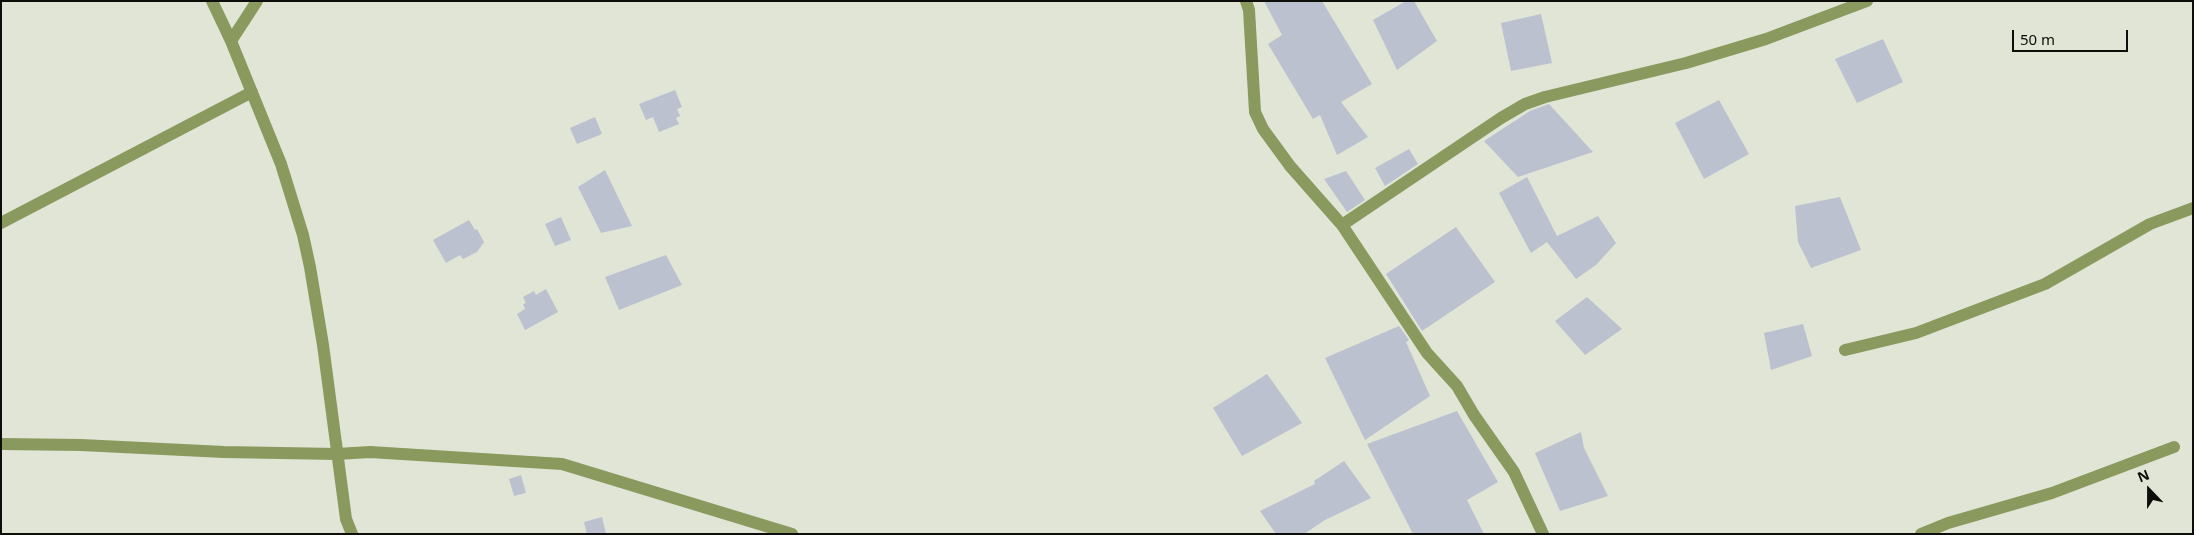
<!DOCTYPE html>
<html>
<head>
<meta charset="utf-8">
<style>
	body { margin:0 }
	#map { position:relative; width:2194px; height:535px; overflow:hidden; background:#e0e5d5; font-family:"Noto Sans",sans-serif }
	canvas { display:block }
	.frame { position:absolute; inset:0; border:2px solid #0d0e09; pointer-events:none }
	.north { position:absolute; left:2124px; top:465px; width:50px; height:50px; -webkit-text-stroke:4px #e0e5d5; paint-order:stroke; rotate:338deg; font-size:14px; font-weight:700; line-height:20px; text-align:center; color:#0d0e09 }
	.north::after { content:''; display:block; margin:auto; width:18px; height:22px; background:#0d0e09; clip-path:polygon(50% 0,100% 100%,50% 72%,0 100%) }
	.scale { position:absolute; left:2012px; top:30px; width:116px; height:22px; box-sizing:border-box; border:2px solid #0d0e09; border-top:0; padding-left:6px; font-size:15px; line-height:18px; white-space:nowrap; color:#0d0e09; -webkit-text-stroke:4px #e0e5d5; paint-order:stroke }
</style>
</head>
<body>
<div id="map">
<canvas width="2194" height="535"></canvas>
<div class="frame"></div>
<div class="north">N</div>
<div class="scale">50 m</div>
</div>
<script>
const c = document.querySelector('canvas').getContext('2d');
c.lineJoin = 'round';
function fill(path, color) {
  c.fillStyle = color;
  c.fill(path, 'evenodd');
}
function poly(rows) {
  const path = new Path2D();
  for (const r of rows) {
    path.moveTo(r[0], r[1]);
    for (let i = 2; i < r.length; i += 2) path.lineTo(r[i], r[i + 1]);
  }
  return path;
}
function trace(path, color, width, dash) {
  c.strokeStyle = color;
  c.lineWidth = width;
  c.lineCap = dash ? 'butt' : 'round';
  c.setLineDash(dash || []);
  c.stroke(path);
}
fill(poly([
	[1264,1,1322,1,1372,84,1341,102,1368,137,1337,155,1320,115,1313,119,1268,44,1282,35],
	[1406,1,1414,1,1437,41,1397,70,1373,20],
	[1541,14,1552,63,1511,71,1501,23],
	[1883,39,1903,82,1857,103,1835,59],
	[675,90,682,107,677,109,680,116,676,118,679,124,659,132,653,117,646,120,639,104],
	[1719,100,1749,154,1704,179,1675,123],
	[1549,104,1593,152,1518,177,1484,141,1530,111],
	[595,117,602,134,577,144,570,128],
	[1409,149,1418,164,1385,186,1375,168],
	[605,170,632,226,601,233,578,187],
	[1346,171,1365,200,1347,212,1324,179],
	[1527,177,1557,236,1598,216,1616,243,1596,265,1576,279,1547,242,1531,253,1499,193],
	[1840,197,1861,250,1811,268,1798,242,1795,206],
	[561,217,571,240,555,246,545,224],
	[469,220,475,230,477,229,484,242,477,252,463,259,460,255,446,263,433,240],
	[1456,227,1495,282,1422,331,1386,274],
	[666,255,682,285,619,310,605,277],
	[546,289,558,312,525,330,517,314,525,309,523,304,526,303,523,297,534,291,536,295],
	[1587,297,1622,329,1585,355,1555,321],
	[1803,324,1812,356,1771,370,1764,333],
	[1399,326,1409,340,1406,342,1430,396,1365,440,1325,358],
	[1267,374,1302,423,1242,456,1213,408],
	[1457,411,1498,482,1467,500,1484,534,1413,534,1367,444],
	[1581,432,1584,448,1608,496,1560,511,1535,453],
	[1344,461,1371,498,1325,520,1304,534,1276,534,1260,511,1315,484,1314,481],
	[521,475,526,493,514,496,509,479],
	[602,517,606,534,587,534,584,522]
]), '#bcc1d0');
trace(poly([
	[212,1,231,41,281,164,303,235,310,267,323,345,346,519,352,534],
	[1246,1,1249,10,1255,112,1263,129,1290,166,1342,225,1427,353,1457,386,1474,415,1514,472,1543,534],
	[231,41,257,1],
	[1,223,252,92],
	[1342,225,1501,118,1525,104,1545,97,1686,63,1766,39,1867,1],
	[1845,350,1916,333,2045,284,2150,224,2193,208],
	[1,444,81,445,224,452,337,454,370,452,562,464,792,534],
	[1921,534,1948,523,2052,493,2174,447]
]), '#8a995e', 12);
</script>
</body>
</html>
